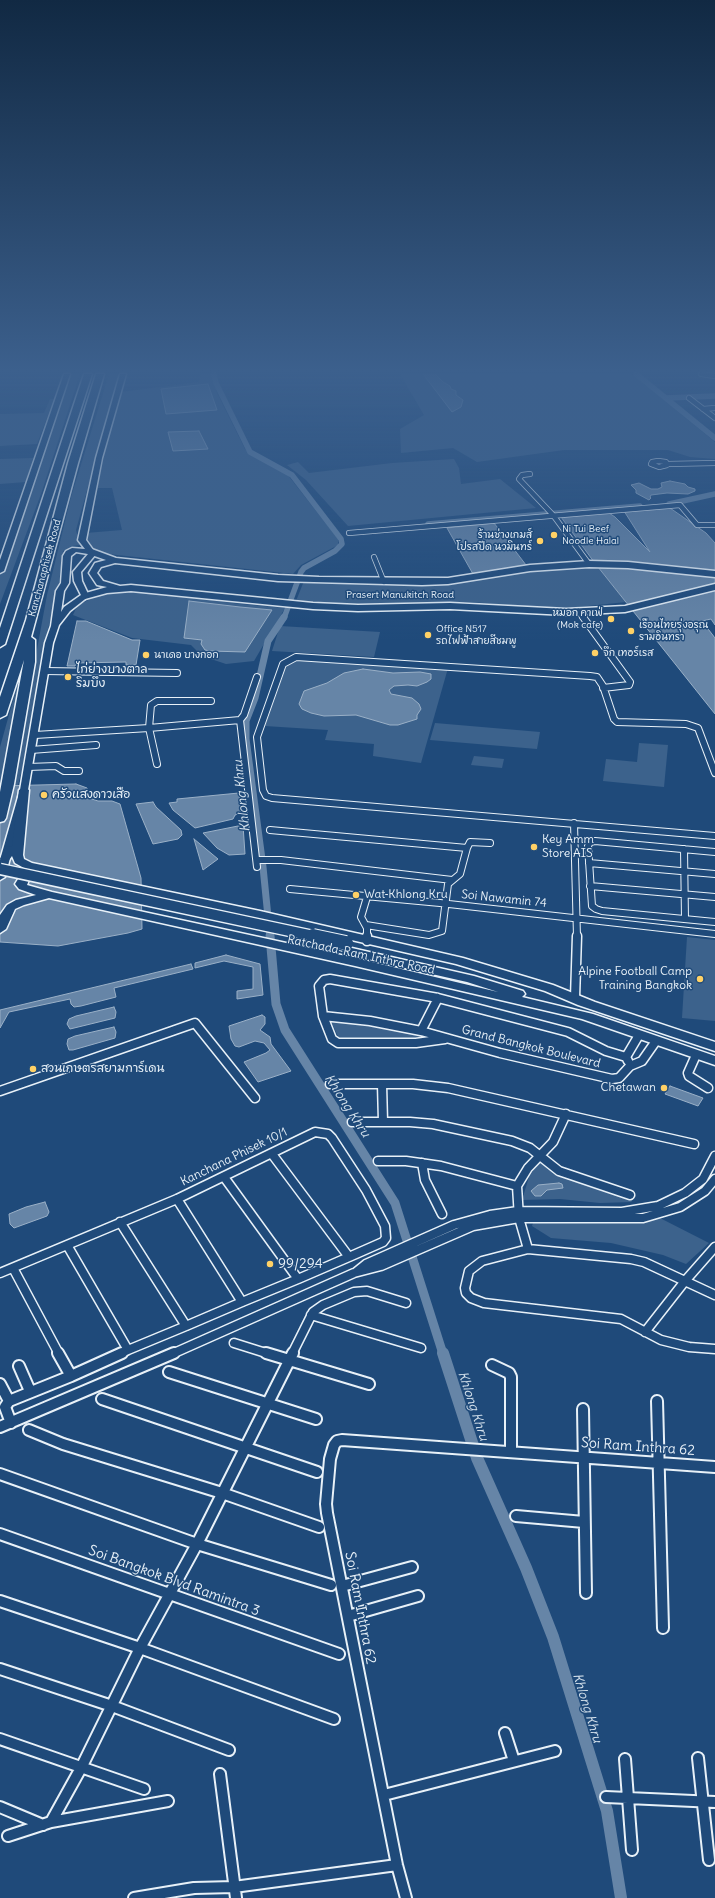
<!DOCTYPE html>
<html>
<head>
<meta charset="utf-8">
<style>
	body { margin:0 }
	canvas { display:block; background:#1f4a7a }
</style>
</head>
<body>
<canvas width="715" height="1898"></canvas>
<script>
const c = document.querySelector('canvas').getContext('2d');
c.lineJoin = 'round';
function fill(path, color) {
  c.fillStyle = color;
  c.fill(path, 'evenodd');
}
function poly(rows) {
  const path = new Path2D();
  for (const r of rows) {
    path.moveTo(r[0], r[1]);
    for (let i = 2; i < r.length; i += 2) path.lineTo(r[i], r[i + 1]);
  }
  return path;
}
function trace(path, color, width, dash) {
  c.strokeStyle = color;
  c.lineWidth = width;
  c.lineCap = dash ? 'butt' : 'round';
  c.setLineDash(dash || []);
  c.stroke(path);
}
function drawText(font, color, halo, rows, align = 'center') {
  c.font = font + ' Delius,"Playpen Sans Thai",sans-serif';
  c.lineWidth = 3;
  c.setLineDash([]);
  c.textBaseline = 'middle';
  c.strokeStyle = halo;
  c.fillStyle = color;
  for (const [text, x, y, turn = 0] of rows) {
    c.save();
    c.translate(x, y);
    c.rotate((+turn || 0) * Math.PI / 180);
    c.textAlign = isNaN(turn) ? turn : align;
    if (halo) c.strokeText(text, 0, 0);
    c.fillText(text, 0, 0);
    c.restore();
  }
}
fill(poly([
	[69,374,80,374,41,494,0,604,0,576],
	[109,374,119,374,76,530,80,545,72,546,63,551,59,583,55,593,52,615,44,643,22,770,18,785,12,785,47,595,71,497],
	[201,374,212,374,217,393,245,449,287,474,338,539,338,545,301,565,293,574,108,554,93,549,86,541,86,533,122,530,112,488,97,488,112,422,121,392,199,382],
	[400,374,632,374,715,442,715,459,690,457,668,450,564,450,477,462,453,448,401,453,400,429,424,415],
	[50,399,54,399,37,444,0,446,0,414,44,413],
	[33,458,26,482,0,484,0,459],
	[454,459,459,468,461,484,500,479,536,508,348,526,306,480,287,465,298,462,309,473,392,463],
	[594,562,626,602,578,607,548,608,471,602,341,604,296,601,304,581,415,584],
	[132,590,241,604,285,608,254,661,226,664,202,656,191,645,132,638,73,615,77,606,92,598,110,592],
	[280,626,380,632,374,657,272,651],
	[299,660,448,668,421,763,373,756,374,744,325,740,328,730,265,726,286,667,289,663],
	[19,679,21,679,13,729,0,788,0,747],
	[435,723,540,732,537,749,430,740],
	[639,743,668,745,664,787,603,781,606,759,637,762],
	[474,756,504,759,502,768,471,765],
	[687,937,715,940,715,1021,682,1018],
	[330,1019,380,1026,424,1035,432,1039,340,1041],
	[541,1159,627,1197,632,1202,600,1203,560,1199,522,1200,529,1177],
	[656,1216,709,1243,686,1264,663,1255,611,1243,551,1238,532,1226,534,1220]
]), '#3c628c');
const water = poly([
	[423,374,435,374,443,382,450,386,451,389,456,391,456,395,463,400,461,407,452,412,423,374],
	[208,384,217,410,166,414,161,389,208,384],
	[199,431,208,449,173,451,168,432,199,431],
	[670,481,685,484,688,487,695,489,695,491,688,494,667,493,651,495,650,497,651,498,649,500,636,493,636,490,631,485,639,483,651,489,658,489,662,487,661,483,670,481],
	[670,508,706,533,715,543,715,625,711,619,702,621,715,638,715,714,594,562,561,517,609,513,615,517,650,552,624,511,670,508],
	[494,523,526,565,473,574,447,528,494,523],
	[189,601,240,607,272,610,245,652,210,651,205,650,201,644,202,640,184,638,189,601],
	[77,621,86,621,132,640,140,640,136,665,126,665,126,662,76,663,75,666,67,666,77,621],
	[363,669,393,673,420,672,431,674,431,679,427,682,417,686,408,685,394,686,389,690,391,694,412,698,419,704,421,709,417,715,417,719,398,725,390,725,356,715,324,716,311,713,302,709,299,704,304,691,327,683,344,673,363,669],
	[76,784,87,788,88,796,92,799,98,801,112,801,120,804,141,878,142,929,128,933,58,946,0,942,0,786,76,784],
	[239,793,241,813,235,815,233,819,195,828,173,810,169,803,177,802,177,799,239,793],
	[153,802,156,807,181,830,182,835,178,839,153,844,136,804,153,802],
	[243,825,245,854,229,855,217,848,203,833,243,825],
	[194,839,218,859,203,870,194,839],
	[226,955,260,964,263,995,237,999,237,991,253,989,253,967,224,961,195,968,195,963,226,955],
	[191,964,193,969,114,988,116,997,81,1006,74,1007,71,1004,70,999,9,1012,0,1028,0,1010,191,964],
	[114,1007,116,1012,115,1018,70,1029,67,1024,69,1019,76,1016,114,1007],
	[262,1015,265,1017,265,1024,260,1030,270,1037,271,1044,291,1071,258,1082,244,1062,266,1053,270,1050,264,1043,255,1041,239,1047,235,1046,231,1039,229,1026,262,1015],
	[114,1027,116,1032,115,1038,73,1050,69,1050,67,1044,68,1039,75,1036,114,1027],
	[670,1086,703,1098,698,1106,665,1094,670,1086],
	[559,1183,562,1184,563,1188,547,1190,541,1196,535,1196,531,1191,538,1185,559,1183],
	[45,1202,49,1212,47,1216,14,1228,10,1224,9,1214,26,1207,45,1202]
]);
fill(water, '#6685a7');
trace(water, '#9ab0c7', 1);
trace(poly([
	[214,374,216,383,250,452,292,475,341,539,342,544,335,551,304,568,301,572,284,618],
	[636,374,715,438],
	[666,398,715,396],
	[669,504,715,494],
	[428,524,640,506]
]), '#6685a7', 5.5);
trace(poly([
	[270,937,263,867,246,739,246,721,255,698,268,641,284,617]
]), '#6685a7', 7);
trace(poly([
	[270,936,276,1004,285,1030,395,1203,443,1354]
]), '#6685a7', 9);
trace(poly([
	[443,1353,477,1458,526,1568,553,1637,607,1811,621,1898]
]), '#6685a7', 12);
const streetFar3 = poly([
	[701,374,715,376],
	[689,398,715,418],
	[703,409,715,408],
	[658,461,666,462,667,465,659,467,651,464,652,462,658,461],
	[668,464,715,463],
	[530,474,522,475,519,479,553,515,589,564],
	[349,533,680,505,697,525,715,525],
	[374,557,384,582],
	[578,611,583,618]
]);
const streetFar2 = poly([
	[583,617,630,682,629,685,603,688],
	[45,671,177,673],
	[211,701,157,701,151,705,149,728,240,720,244,715,257,677],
	[240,720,257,867],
	[35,735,149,728,157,764],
	[31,750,96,745],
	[28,767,56,766,64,771,79,771],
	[715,773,698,728,686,724,617,722,614,719,603,686,597,677,590,676,296,657,283,664,257,737,263,790,266,796,272,798,715,836],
	[574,823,577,937],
	[270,830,467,848,460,874,448,884,442,931,429,935,366,925],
	[467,848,470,842,490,843],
	[684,849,685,919],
	[715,852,595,841,590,842,588,846,592,906,596,909,602,911,715,922],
	[257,860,281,860,452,880],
	[589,863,715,874],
	[590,886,715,897],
	[290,889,440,903,715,934],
	[367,897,361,917,367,928,367,937]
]);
const streetFar1 = poly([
	[367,936,367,941],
	[575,998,577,936],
	[323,1016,370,1021,421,1031,500,1053,612,1079,619,1078,630,1066,642,1061,656,1041],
	[421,1031,438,998],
	[445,1039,416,1043,338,1043,332,1039,323,1016,319,986,324,980,330,979,438,998,568,1032,606,1051,626,1057],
	[696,1055,688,1073,689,1076,708,1088],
	[628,1061,626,1057,639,1035],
	[330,1084,413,1084,448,1088,694,1144],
	[382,1084,383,1122],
	[0,1091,195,1023,255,1098],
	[352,1122,410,1122,433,1124,512,1141,530,1148,559,1171,630,1195],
	[272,1154,349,1257,298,1279],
	[378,1161,406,1161,441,1166,517,1186],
	[422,1163,425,1180,442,1214],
	[224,1177,298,1279,242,1302],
	[177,1199,242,1302,186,1326],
	[120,1222,186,1326,128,1350],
	[67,1245,128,1350,120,1354],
	[528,1249,519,1218,517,1186,528,1168,553,1142,566,1114],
	[13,1268,59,1354],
	[356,1272,366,1264,454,1225,490,1215,518,1211,622,1212,658,1206,685,1193,703,1179,715,1156],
	[0,1273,177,1199,315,1132,328,1134,332,1138,366,1190,385,1226,386,1238,383,1242,349,1257],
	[715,1295,644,1262,631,1259,528,1249,482,1261,469,1271,465,1288,466,1293,471,1298,484,1303,621,1319,661,1340,689,1347,715,1349],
	[311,1315,421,1348],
	[645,1332,685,1281,715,1247],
	[234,1343,269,1354],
	[172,1354,354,1273,381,1266,473,1226,519,1218,643,1218,680,1207,705,1191,715,1179],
	[292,1354,313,1312,323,1305,354,1292,367,1291,406,1303]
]);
const street = poly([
	[266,1353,369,1384],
	[492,1365,509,1373,511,1377,511,1450],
	[19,1366,30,1391],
	[169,1372,316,1419],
	[71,1376,122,1353],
	[0,1384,9,1401],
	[102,1399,317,1472],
	[657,1401,663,1628],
	[583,1409,586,1593],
	[11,1423,5,1407,9,1401,71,1376,58,1353],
	[0,1427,174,1353],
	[29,1430,63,1444,222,1493,319,1527],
	[0,1474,197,1544,331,1585],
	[516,1516,584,1522],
	[0,1534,339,1654],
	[342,1586,412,1567],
	[0,1601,140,1648,334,1719],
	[348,1616,418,1596],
	[0,1669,112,1706,229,1750],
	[505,1733,514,1761],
	[0,1739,144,1789],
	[698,1758,709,1860],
	[625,1759,632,1850],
	[220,1774,236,1898],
	[384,1795,555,1751],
	[606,1797,715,1802],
	[0,1807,43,1825],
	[51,1822,81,1768,140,1648,197,1544,293,1353],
	[8,1836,51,1822,168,1801],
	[134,1898,194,1888,234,1887,397,1865],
	[406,1898,397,1865,327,1513,326,1504,330,1459,334,1445,337,1441,342,1440,715,1467]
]);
const secondary = poly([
	[64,374,70,374,4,571,0,573,0,560,64,374],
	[120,374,126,374,102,458,86,540,96,554,81,572,82,581,89,596,70,611,59,625,53,643,28,790,5,877,0,880,0,860,20,790,45,643,51,626,56,591,61,583,63,556,66,551,72,548,85,549,78,540,96,458,120,374],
	[76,552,88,554,73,572,74,581,81,595,64,607,61,612,64,591,69,583,71,556,76,552]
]);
const primary = poly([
	[89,548,116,558,278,575,319,577,448,578,530,565,589,561,628,562,715,571,715,577,628,568,589,567,530,571,448,584,422,585,278,581,115,563,101,567,97,573,103,581,120,586,131,585,313,603,358,605,450,603,566,609,625,606,715,584,715,590,625,612,566,615,450,609,358,611,313,609,131,591,107,593,85,599,82,598,82,594,107,587,97,585,89,573,95,563,106,560,86,553,86,549,89,548],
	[24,787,29,790,23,855,24,859,32,863,260,911,463,958,553,985,595,1002,715,1042,715,1051,578,1005,545,991,456,964,260,919,42,872,41,875,29,880,27,885,52,892,355,958,498,992,467,982,339,953,337,950,343,946,474,976,523,991,525,994,522,997,593,1014,715,1056,715,1065,582,1019,355,966,49,898,24,905,15,909,6,929,0,933,0,915,7,905,16,900,36,895,19,889,15,884,20,876,33,871,24,868,15,863,12,856,9,860,5,861,0,859,6,847,12,846,19,790,24,787]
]);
const highway = poly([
	[84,374,92,374,5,644,0,647,0,628,84,374],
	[96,374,104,374,78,463,31,637,35,640,35,662,14,784,6,818,4,821,0,822,0,792,24,660,6,715,0,718,0,697,26,620,68,463,96,374]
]);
trace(streetFar3, '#e8f1f8', 6);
trace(streetFar2, '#e8f1f8', 8);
trace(streetFar1, '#e8f1f8', 11);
trace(street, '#e8f1f8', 14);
trace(secondary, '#e8f1f8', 3);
trace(primary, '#e8f1f8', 3);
trace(highway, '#e8f1f8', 3);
trace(streetFar3, '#1f4a7a', 4.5);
trace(streetFar2, '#1f4a7a', 6);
trace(streetFar1, '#1f4a7a', 8);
trace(street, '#1f4a7a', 10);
fill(secondary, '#1f4a7a');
fill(primary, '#1f4a7a');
fill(highway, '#1f4a7a');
const primaryBridgeFar1 = poly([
	[0,869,318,937]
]);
const primaryBridge = poly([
	[313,936,346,943]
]);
trace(primaryBridgeFar1, '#e8f1f8', 13, []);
trace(primaryBridge, '#e8f1f8', 16, []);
trace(primaryBridgeFar1, '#1f4a7a', 10);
trace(primaryBridge, '#1f4a7a', 14);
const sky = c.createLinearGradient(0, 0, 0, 640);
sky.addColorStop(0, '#112943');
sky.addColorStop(0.58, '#3c608d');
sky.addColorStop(1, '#3c608d00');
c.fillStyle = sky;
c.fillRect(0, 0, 715, 640);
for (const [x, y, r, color] of [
	[554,535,4,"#ffd166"],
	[540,541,4,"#ffd166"],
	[611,619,4,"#ffd166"],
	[631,631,4,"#ffd166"],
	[428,635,4,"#ffd166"],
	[595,653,4,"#ffd166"],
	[146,655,4,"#ffd166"],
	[68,677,4,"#ffd166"],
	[44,795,4,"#ffd166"],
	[534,847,4,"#ffd166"],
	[356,895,4,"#ffd166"],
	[700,979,4,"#ffd166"],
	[33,1069,4,"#ffd166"],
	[664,1088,4,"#ffd166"],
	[270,1264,4,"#ffd166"]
]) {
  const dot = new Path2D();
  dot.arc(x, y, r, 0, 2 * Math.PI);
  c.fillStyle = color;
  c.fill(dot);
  trace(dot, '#1f4a7a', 1.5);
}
drawText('10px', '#e8f1f8', '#1f4a7a', [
	["Ni Tui Beef",562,529],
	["Noodle Halal",562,541],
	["ร้านช่างเกมส์",532,535,"right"],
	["โปรสปีด นวมินทร์",532,547,"right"],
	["หมอก คาเฟ่",603,613,"right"],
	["(Mok cafe)",603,625,"right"],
	["เรือนไทยรุ่งอรุณ",639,625],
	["รามอินทรา",639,637],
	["Office N517",436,629],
	["รถไฟฟ้าสายสีชมพู",436,641],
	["จึก เทอร์เรส",603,653],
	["นาเดอ บางกอก",154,655]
], 'left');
drawText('10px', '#e8f1f8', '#1f4a7a', [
	["Kanchanaphisek Road",45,568,-75],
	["Prasert Manukitch Road",400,595]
]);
drawText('12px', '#e8f1f8', '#1f4a7a', [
	["ไก่ย่างบางตาล",76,670],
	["ริมบึง",76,684],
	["ครัวแสงดาวเสือ",52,795],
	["Key Amm",542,840],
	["Store AIS",542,854],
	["Wat Khlong Kru",364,895],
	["Alpine Football Camp",692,972,"right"],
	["Training Bangkok",692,986,"right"],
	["สวนเกษตรสยามการ์เดน",41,1069],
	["Chetawan",656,1088,"right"]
], 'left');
drawText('12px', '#e8f1f8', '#1f4a7a', [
	["Soi Nawamin 74",504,899,6],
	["Ratchada-Ram Inthra Road",361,955,12],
	["Grand Bangkok Boulevard",531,1047,14],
	["Kanchana Phisek 10/1",234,1157,-26]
]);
drawText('italic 13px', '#d4e1ec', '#1f4a7a', [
	["Khlong Khru",242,796,-96],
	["Khlong Khru",347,1106,57],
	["Khlong Khru",473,1406,72],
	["Khlong Khru",587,1708,73]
]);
drawText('14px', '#e8f1f8', '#1f4a7a', [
	["99/294",278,1264]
], 'left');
drawText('14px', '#e8f1f8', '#1f4a7a', [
	["Soi Ram Inthra 62",638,1447,4],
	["Soi Bangkok Blvd Ramintra 3",174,1581,20],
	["Soi Ram Inthra 62",360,1608,79]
]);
</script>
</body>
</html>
